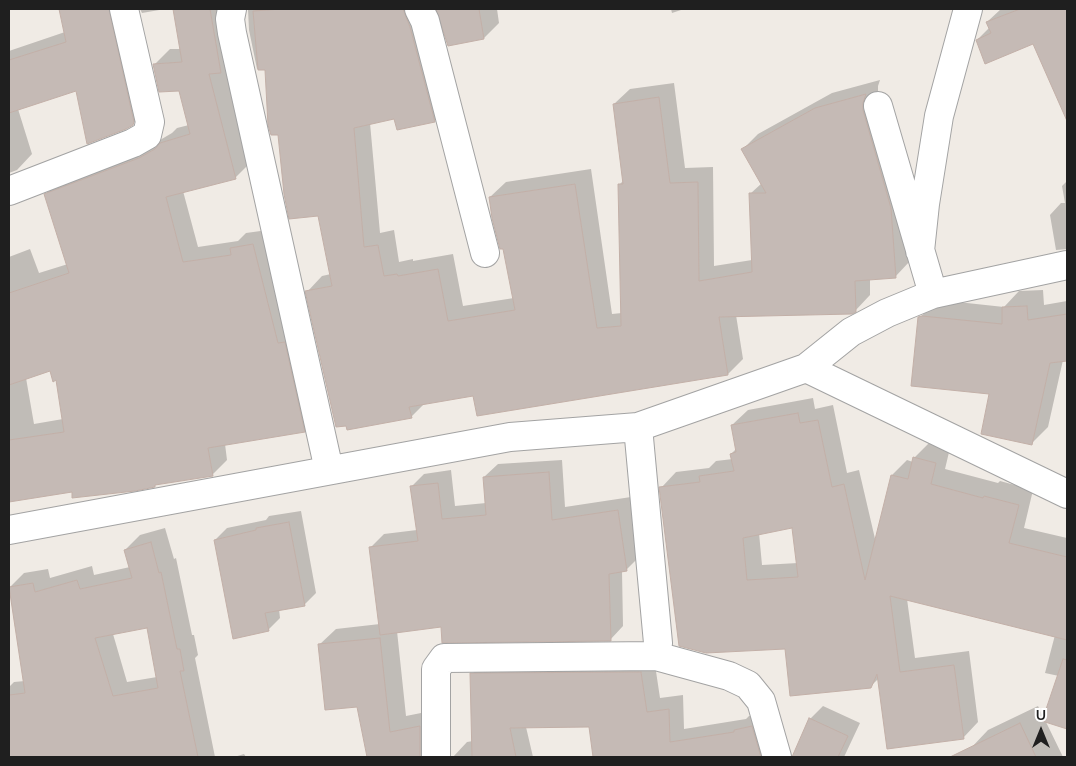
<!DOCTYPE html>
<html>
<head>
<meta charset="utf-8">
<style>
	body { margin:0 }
	#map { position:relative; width:1076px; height:766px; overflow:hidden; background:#f0ebe5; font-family:"Nunito Sans",sans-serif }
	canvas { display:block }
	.frame { position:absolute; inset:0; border:10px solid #1f1f1f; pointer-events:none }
	.north { position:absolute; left:1016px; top:706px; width:50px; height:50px; -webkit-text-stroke:4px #fff; paint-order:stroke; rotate:0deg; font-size:14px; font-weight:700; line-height:20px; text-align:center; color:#1f1f1f }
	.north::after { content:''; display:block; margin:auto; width:18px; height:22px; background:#1f1f1f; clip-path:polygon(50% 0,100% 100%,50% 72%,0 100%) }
</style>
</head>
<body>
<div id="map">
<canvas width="1076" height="766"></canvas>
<div class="frame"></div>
<div class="north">U</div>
</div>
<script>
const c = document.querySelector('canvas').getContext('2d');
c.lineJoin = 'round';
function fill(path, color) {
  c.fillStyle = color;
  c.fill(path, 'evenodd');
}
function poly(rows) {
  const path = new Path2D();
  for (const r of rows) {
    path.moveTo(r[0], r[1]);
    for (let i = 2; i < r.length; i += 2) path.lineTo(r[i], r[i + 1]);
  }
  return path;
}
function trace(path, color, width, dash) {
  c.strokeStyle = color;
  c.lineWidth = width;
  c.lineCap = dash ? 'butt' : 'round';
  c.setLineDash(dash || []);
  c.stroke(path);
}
fill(poly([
	[60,9,126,9,148,108,133,124,77,90,18,109,32,154,17,170,9,173,9,51,65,32],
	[140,9,165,9,142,13],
	[174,9,230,9,251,162,235,178,183,191,198,247,238,241,246,233,268,230,319,416,304,431,225,444,227,460,212,475,157,483,154,486,73,490,9,501,9,257,30,249,39,273,68,264,45,195,61,179,155,143,172,133,177,128,189,125,180,89,154,65,170,49,181,49],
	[50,369,57,379,63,419,34,424,26,378],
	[248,9,424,9,450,106,434,121,395,117,370,123,380,233,394,230,399,262,413,259,413,261,453,254,463,306,514,298,504,247,490,197,506,182,591,169,612,314,622,313,620,184,624,180,614,104,630,89,674,83,685,168,713,167,714,266,752,260,750,194,762,183,743,149,758,134,832,93,880,80,878,86,878,94,910,261,895,277,870,279,870,295,855,311,736,315,743,359,728,374,474,394,425,403,411,417,307,292,322,276,331,274,319,215,279,133,267,68,257,69,249,30],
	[437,9,497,9,499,23,484,38,449,45,440,14],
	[671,9,684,9,672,13],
	[1001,9,1067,9,1067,121,1034,42,978,39,990,27,987,22],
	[1067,181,1067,249,1056,250,1050,215,1061,203,1065,203,1062,186],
	[1043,290,1044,305,1067,301,1067,359,1063,360,1048,427,1032,443,990,393,919,318,939,300,1004,307,1019,291],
	[813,398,815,409,833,405,847,473,859,470,876,543,892,475,907,460,913,462,914,458,929,443,950,448,945,469,998,483,1000,481,1033,490,1024,528,1067,538,1067,727,1045,720,1063,757,974,757,970,749,988,730,1038,706,1044,719,1059,676,1045,673,1055,635,907,599,915,658,969,651,978,722,963,738,879,678,870,687,787,647,661,488,676,472,709,468,716,461,733,459,731,454,737,448,732,425,748,410],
	[793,526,798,563,762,565,759,533],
	[562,460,565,507,631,497,639,557,626,570,622,571,623,626,610,640,442,626,397,631,406,716,436,710,430,757,369,757,358,706,319,645,336,629,380,624,371,547,384,534,417,530,411,487,424,474,451,470,455,506,486,503,484,477,498,464],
	[301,511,316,593,304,605,279,609,280,618,268,630,215,540,227,528,266,520,269,516],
	[165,528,174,559,176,558,192,635,194,635,198,655,195,658,215,757,9,757,9,687,14,682,25,681,9,588,24,573,48,569,50,578,92,566,94,575,130,567,125,550,140,535],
	[148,626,157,677,127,682,113,634],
	[654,658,660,698,683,695,684,729,746,719,749,716,766,713,782,757,594,757,590,726,526,727,533,757,453,757,467,742,473,741,472,674,486,660],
	[823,706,860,723,844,757,793,757,810,719],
	[244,754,246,757,234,757]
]), '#0003');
const building = poly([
	[59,9,109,9,134,122,133,125,126,129,87,144,76,91,9,113,9,60,66,42,59,9],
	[173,9,210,9,221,73,209,74,236,179,166,197,183,262,231,255,230,248,253,244,278,343,285,342,305,432,208,448,213,476,155,485,155,487,135,491,72,498,72,492,9,502,9,440,64,432,56,380,53,382,50,371,9,385,9,293,69,273,44,194,139,158,155,149,160,143,190,134,179,91,159,92,153,64,182,62,173,9],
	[281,9,403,9,410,27,435,122,397,130,394,119,354,128,364,247,378,245,384,276,397,274,398,276,438,269,448,321,515,310,503,249,500,249,492,218,489,197,575,184,597,328,621,326,618,184,623,184,613,104,659,97,670,183,698,182,699,281,752,272,749,193,766,193,741,149,815,108,866,94,863,103,863,110,891,208,896,278,855,281,856,312,852,314,719,317,728,375,477,416,473,396,409,407,412,418,347,430,346,426,336,427,305,291,332,286,318,216,289,219,284,194,278,135,271,135,268,125,265,70,258,70,253,11,281,9],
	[436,9,479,9,484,39,448,46,436,9],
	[1020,9,1067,9,1067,121,1033,44,985,64,976,40,991,33,986,22,1020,9],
	[1027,306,1028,320,1067,314,1067,361,1050,363,1032,445,981,434,989,394,911,386,918,317,922,316,1002,324,1002,307,1027,306],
	[798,413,800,423,818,420,832,487,844,484,865,580,891,475,908,479,913,457,936,463,931,484,983,498,984,496,1019,505,1009,543,1067,557,1067,640,890,596,900,672,954,665,964,739,887,749,877,674,871,688,790,696,785,649,706,653,679,646,659,487,700,482,699,476,734,471,730,454,736,452,731,425,798,413],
	[792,528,798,577,747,580,743,538,792,528],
	[549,472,552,520,618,510,627,571,609,574,611,641,442,643,441,627,380,635,369,547,418,541,410,486,438,483,442,519,486,515,483,477,549,472],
	[289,522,305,606,265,613,269,631,233,639,214,540,256,530,256,528,289,522],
	[151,542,159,573,161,572,177,649,180,649,184,671,180,671,198,757,9,757,9,695,25,693,9,587,33,583,35,592,77,580,80,589,132,578,124,550,151,542],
	[147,628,158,688,113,696,95,638,147,628],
	[380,638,390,732,420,726,420,757,367,757,357,707,325,710,318,644,380,638],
	[1063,659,1067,660,1067,729,1042,721,1063,659],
	[641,672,647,712,669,709,670,742,734,732,734,730,752,726,761,757,593,757,589,727,510,728,516,757,472,757,470,673,641,672],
	[809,718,848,736,838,757,792,757,809,718],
	[1020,723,1036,757,950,757,1020,723]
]);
fill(building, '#c5bab5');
trace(building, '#c2afa7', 1);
const minor = poly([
	[232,9,230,19,232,33,329,470],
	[419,9,425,21,485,253],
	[878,106,933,294],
	[9,191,133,143,147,135,150,122,124,9],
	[920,251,925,204,939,116,968,9],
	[806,368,1067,494],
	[9,530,510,437,638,427,806,368,851,332,887,313,933,294,1067,265],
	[656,656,729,676,748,685,761,701,777,757],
	[436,757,436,669,444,658,656,656,658,643,638,427]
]);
trace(minor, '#a3a3a3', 30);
trace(minor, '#fff', 28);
</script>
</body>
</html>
